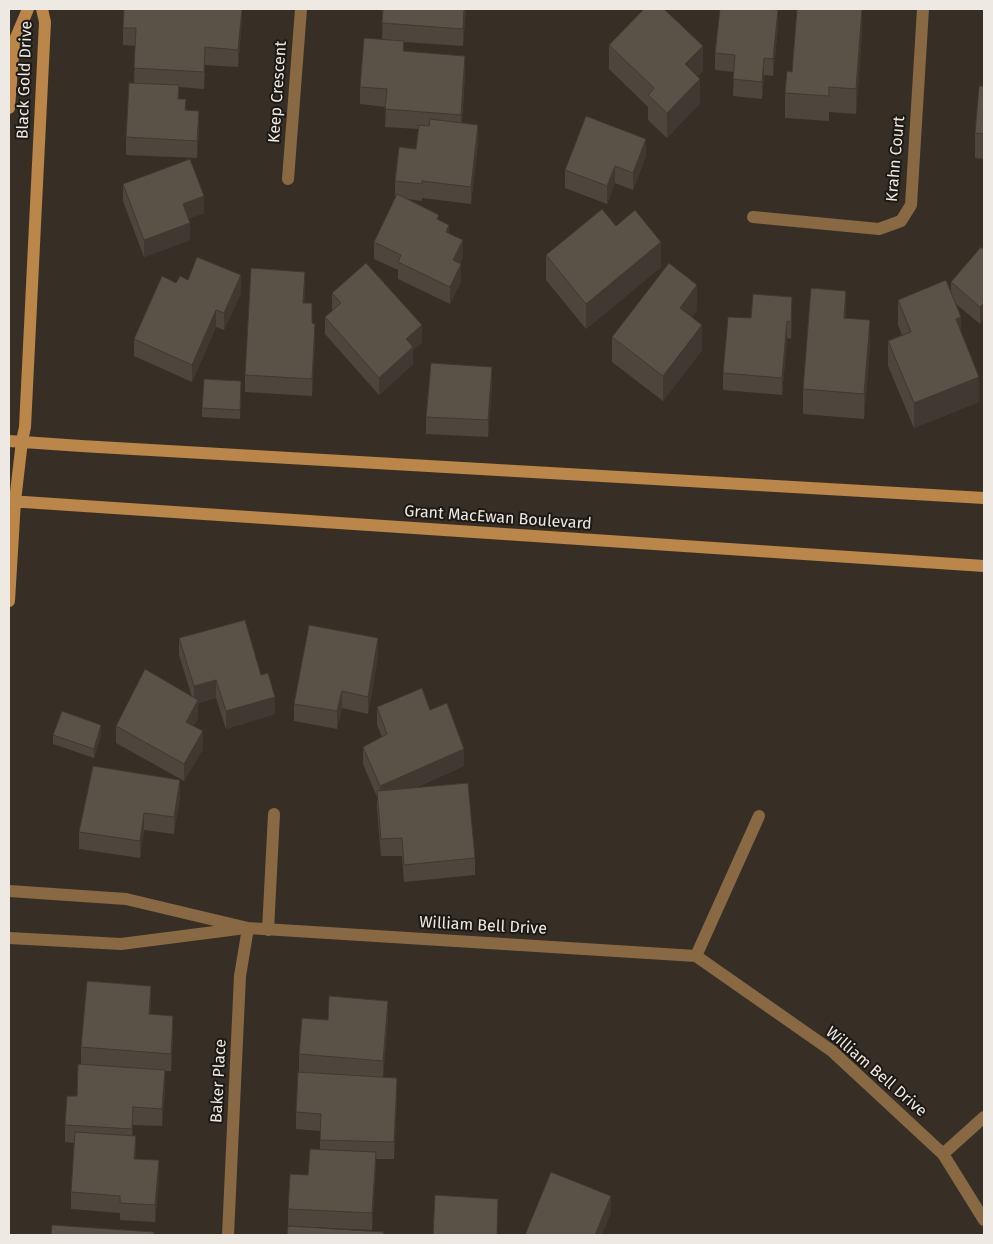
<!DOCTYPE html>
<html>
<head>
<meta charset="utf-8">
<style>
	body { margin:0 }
	#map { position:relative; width:993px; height:1244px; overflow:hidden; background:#372f26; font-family:"Fira Sans",sans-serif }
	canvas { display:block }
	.frame { position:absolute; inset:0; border:10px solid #efe9e3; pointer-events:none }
</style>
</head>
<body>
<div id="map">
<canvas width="993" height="1244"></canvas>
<div class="frame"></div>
</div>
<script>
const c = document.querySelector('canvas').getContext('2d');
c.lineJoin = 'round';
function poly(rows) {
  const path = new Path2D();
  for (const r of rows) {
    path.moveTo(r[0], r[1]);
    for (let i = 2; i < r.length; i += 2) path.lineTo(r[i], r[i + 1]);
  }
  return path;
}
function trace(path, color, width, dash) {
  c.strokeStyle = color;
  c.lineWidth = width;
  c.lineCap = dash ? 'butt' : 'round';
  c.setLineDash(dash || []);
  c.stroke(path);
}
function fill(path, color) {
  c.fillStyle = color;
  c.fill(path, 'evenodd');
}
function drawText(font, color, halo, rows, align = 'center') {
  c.font = font + ' "Fira Sans",sans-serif';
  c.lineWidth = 4;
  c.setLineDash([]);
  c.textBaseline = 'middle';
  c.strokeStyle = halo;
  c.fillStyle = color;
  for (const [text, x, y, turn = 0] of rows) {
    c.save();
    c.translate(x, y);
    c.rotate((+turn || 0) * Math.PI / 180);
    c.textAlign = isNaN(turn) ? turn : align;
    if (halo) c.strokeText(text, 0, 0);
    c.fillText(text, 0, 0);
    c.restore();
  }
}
trace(poly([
	[288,179,301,9],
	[753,217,879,229,901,221,911,205,923,9],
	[9,891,126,899,248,928,696,956,832,1051,943,1154,984,1220],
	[268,930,274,814],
	[9,938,121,944,238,929],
	[696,956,759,816],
	[943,1154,984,1117],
	[228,1235,240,976,248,928]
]), '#896844', 12);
trace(poly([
	[9,108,14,42,28,9],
	[9,441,81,446,984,498],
	[9,501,984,566],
	[9,601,15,501,22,441,25,427,45,22,42,9]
]), '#ba864a', 12);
fill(poly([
	[242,9,242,20,238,67,205,65,204,89,179,87,179,99,186,110,199,128,197,158,126,155,126,137,134,83,135,46,123,45,123,28],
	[383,9,466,9,463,46,404,42,404,51,465,73,462,123,478,142,471,204,422,198,422,201,408,199,439,220,449,234,463,257,460,264,461,281,450,304,398,279,398,270,374,259,374,242,396,198,395,198,395,181,416,149,419,129,385,127,386,107,360,104,360,87,382,40],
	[984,19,984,62,983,62,983,37],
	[778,27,773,76,764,75,762,99,733,96,734,72,715,70,715,53],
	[862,33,856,114,829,112,829,121,785,118,785,93,792,72],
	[609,45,703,71,698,76,700,103,667,138,648,120,648,107,609,69],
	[984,86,984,159,975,158,975,133],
	[646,156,633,190,615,183,607,204,565,188,565,170],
	[123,184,204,213,188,219,190,240,144,257,123,201],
	[616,226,661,267,586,329,546,280,546,255],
	[981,247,980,324,956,304,961,333,979,402,914,428,888,366,888,341,902,335,898,325,898,300,951,291,951,282],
	[188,280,241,293,224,330,216,327,192,382,134,356,134,339,176,283],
	[305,289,304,303,315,341,312,396,245,392,245,375],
	[332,293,422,343,413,350,413,364,379,395,325,334,325,317,332,311],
	[697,310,692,317,702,350,663,401,612,362,612,337],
	[792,314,791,339,787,338,782,395,723,390,723,373],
	[846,318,870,345,864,419,803,414,803,389],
	[492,385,488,437,426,434,426,417],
	[241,389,240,419,202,417,202,408],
	[179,638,261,675,275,714,226,729,216,698,198,703,198,718,193,726,203,749,184,781,116,743,116,726,192,697,179,655],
	[378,656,368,714,342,708,337,729,294,721,294,704],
	[377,707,430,710,464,766,415,788,475,858,475,875,404,882,402,856,381,856,377,808,377,797,363,764,363,747,382,737,377,725],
	[101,734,94,758,53,744,53,735],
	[180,797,174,834,144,830,140,858,79,849,79,832],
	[151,1003,150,1015,173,1034,171,1071,165,1071,165,1087,162,1126,133,1125,132,1136,136,1153,135,1159,159,1178,155,1222,120,1220,120,1213,71,1209,71,1192,74,1143,65,1142,65,1125,77,1096,81,1065,81,1047],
	[388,1018,383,1077,397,1095,394,1159,376,1159,372,1230,288,1226,288,1209,308,1175,320,1149,320,1131,296,1129,296,1112,299,1072,299,1054,328,1020]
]), '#4d463d');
fill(poly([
	[242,9,242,20,238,67,238,50],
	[464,9,466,9,463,46,463,29],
	[862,9,862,33,856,114,856,89],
	[778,10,778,27,773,76,773,59],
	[703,46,703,71,685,89,685,64],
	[465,56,465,73,461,132,461,115],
	[764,58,764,75,762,99,762,82],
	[700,79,700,103,667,138,667,113],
	[199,111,199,128,197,158,197,141],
	[478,125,478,142,471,204,471,187],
	[646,139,646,156,633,190,633,173],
	[615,166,615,183,607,204,607,186],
	[204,196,204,213,183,221,183,204],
	[190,223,190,240,144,257,144,240],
	[449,225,449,243,446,232],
	[463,240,463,257,453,278,453,260],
	[661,242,661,267,586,329,586,304],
	[461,264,461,281,450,304,450,287],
	[305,272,305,289,303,320,303,303],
	[241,275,241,293,224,330,224,313],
	[697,285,697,310,680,333,680,308],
	[846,291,846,316,844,343,844,318],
	[792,297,792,314,791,339,791,322],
	[984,303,984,320,980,324,980,307],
	[216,310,216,327,192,382,192,365],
	[961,317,961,341,956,319],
	[870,320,870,345,864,419,864,394],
	[787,321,787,338,782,395,782,378],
	[315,324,315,341,312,396,312,379],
	[422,325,422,343,413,350,413,364,379,395,379,378,406,339],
	[702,325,702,350,663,401,663,376],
	[492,367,492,385,488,437,488,420],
	[979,377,979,402,914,428,914,403],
	[378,638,378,656,368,714,368,697],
	[216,680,216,698,198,703,198,718,186,739,186,722,194,703,194,686],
	[342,691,342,708,337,729,337,711],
	[275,697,275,714,226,729,226,711],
	[101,725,101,734,94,758,94,749],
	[203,731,203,749,184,781,184,764],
	[464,749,464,766,380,803,380,786],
	[180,780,180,797,174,834,174,817],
	[144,813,144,830,140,858,140,841],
	[151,986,151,1003,149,1032,149,1014],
	[388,1001,388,1018,383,1078,383,1061],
	[173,1016,173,1034,171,1071,171,1054],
	[165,1070,165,1087,162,1126,162,1109],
	[397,1078,397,1095,394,1159,394,1142],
	[133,1107,133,1125,132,1146,132,1129],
	[136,1136,136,1153,134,1176,134,1159],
	[376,1152,376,1169,372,1230,372,1213],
	[159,1160,159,1178,155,1222,155,1205],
	[611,1196,611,1213,602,1235,595,1235]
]), '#3f3932');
const building = poly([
	[124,9,242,9,238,50,205,47,204,72,134,68,136,28,123,28,124,9],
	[383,9,464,9,463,29,382,23,383,9],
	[644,9,664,9,703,46,685,64,700,79,667,113,648,95,654,88,609,45,644,9],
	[720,9,766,9,778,10,773,59,764,58,762,82,733,79,735,55,715,53,720,9],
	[797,9,862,9,856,89,829,87,829,96,785,93,787,71,792,72,797,9],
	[984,19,984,37,983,37,984,19],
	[364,38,404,41,403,51,465,56,461,115,385,109,387,89,360,87,364,38],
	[129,83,179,85,178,99,186,99,185,110,199,111,197,141,126,137,129,83],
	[979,86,984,86,984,134,975,133,979,86],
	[586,116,646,139,633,173,615,166,607,186,565,170,586,116],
	[430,119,478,125,471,187,422,181,422,184,395,181,399,147,416,149,419,125,429,126,430,119],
	[190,159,204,196,183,204,190,223,144,240,123,184,190,159],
	[397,194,439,215,437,219,449,225,446,232,463,240,453,260,461,264,450,287,398,262,401,255,374,242,397,194],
	[602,209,616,226,635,210,661,242,586,304,546,255,602,209],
	[981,247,984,250,984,303,980,307,951,282,981,247],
	[197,257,241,275,224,313,216,310,192,365,134,339,162,276,176,283,180,276,188,280,197,257],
	[366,263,422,325,406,339,413,347,379,378,325,317,341,303,332,293,366,263],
	[669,263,697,285,680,308,702,325,663,376,612,337,669,263],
	[251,268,305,272,303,303,312,303,312,323,315,324,312,379,245,375,251,268],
	[946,280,961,317,956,319,979,377,914,403,888,341,911,332,898,300,946,280],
	[811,288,846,291,844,318,870,320,864,394,803,389,811,288],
	[753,294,792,297,791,322,787,321,782,378,723,373,728,317,751,318,753,294],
	[431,363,492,367,488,420,426,417,431,363],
	[204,379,241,381,240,410,202,408,204,379],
	[245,620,261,675,268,673,275,697,226,711,216,680,194,686,179,638,245,620],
	[309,625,378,638,368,697,342,691,337,711,294,704,309,625],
	[145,669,198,700,186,722,203,731,184,764,116,726,145,669],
	[422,688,430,710,447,703,464,749,380,786,363,747,387,734,377,707,422,688],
	[62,711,101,725,94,749,53,735,62,711],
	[93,766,180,780,174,817,144,813,140,841,79,832,93,766],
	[468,783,475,858,404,865,402,838,381,839,377,791,468,783],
	[87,981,151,986,149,1014,173,1016,171,1054,81,1047,87,981],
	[329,996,388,1001,383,1061,299,1054,302,1018,328,1020,329,996],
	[78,1064,165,1070,162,1109,133,1107,132,1129,65,1125,67,1096,77,1096,78,1064],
	[298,1072,397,1078,394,1142,320,1140,321,1114,296,1112,298,1072],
	[75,1132,136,1136,134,1159,159,1160,155,1205,120,1203,120,1196,71,1192,75,1132],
	[310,1149,376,1152,372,1213,288,1209,290,1174,308,1175,310,1149],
	[551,1172,611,1196,595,1235,525,1235,551,1172],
	[435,1195,498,1199,497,1235,433,1235,435,1195],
	[52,1225,154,1232,154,1235,51,1235,52,1225],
	[288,1226,384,1232,383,1235,287,1235,288,1226]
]);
fill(building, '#5a5147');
trace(building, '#3f3932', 1);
drawText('16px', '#efe9e3', '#1c1814', [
	["Black Gold Drive",25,80,-88],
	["Keep Crescent",278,92,-86],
	["Krahn Court",896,159,-85],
	["Grant MacEwan Boulevard",498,518,4],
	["William Bell Drive",483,926,3],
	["William Bell Drive",876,1072,41],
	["Baker Place",219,1081,-87]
]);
</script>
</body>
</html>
